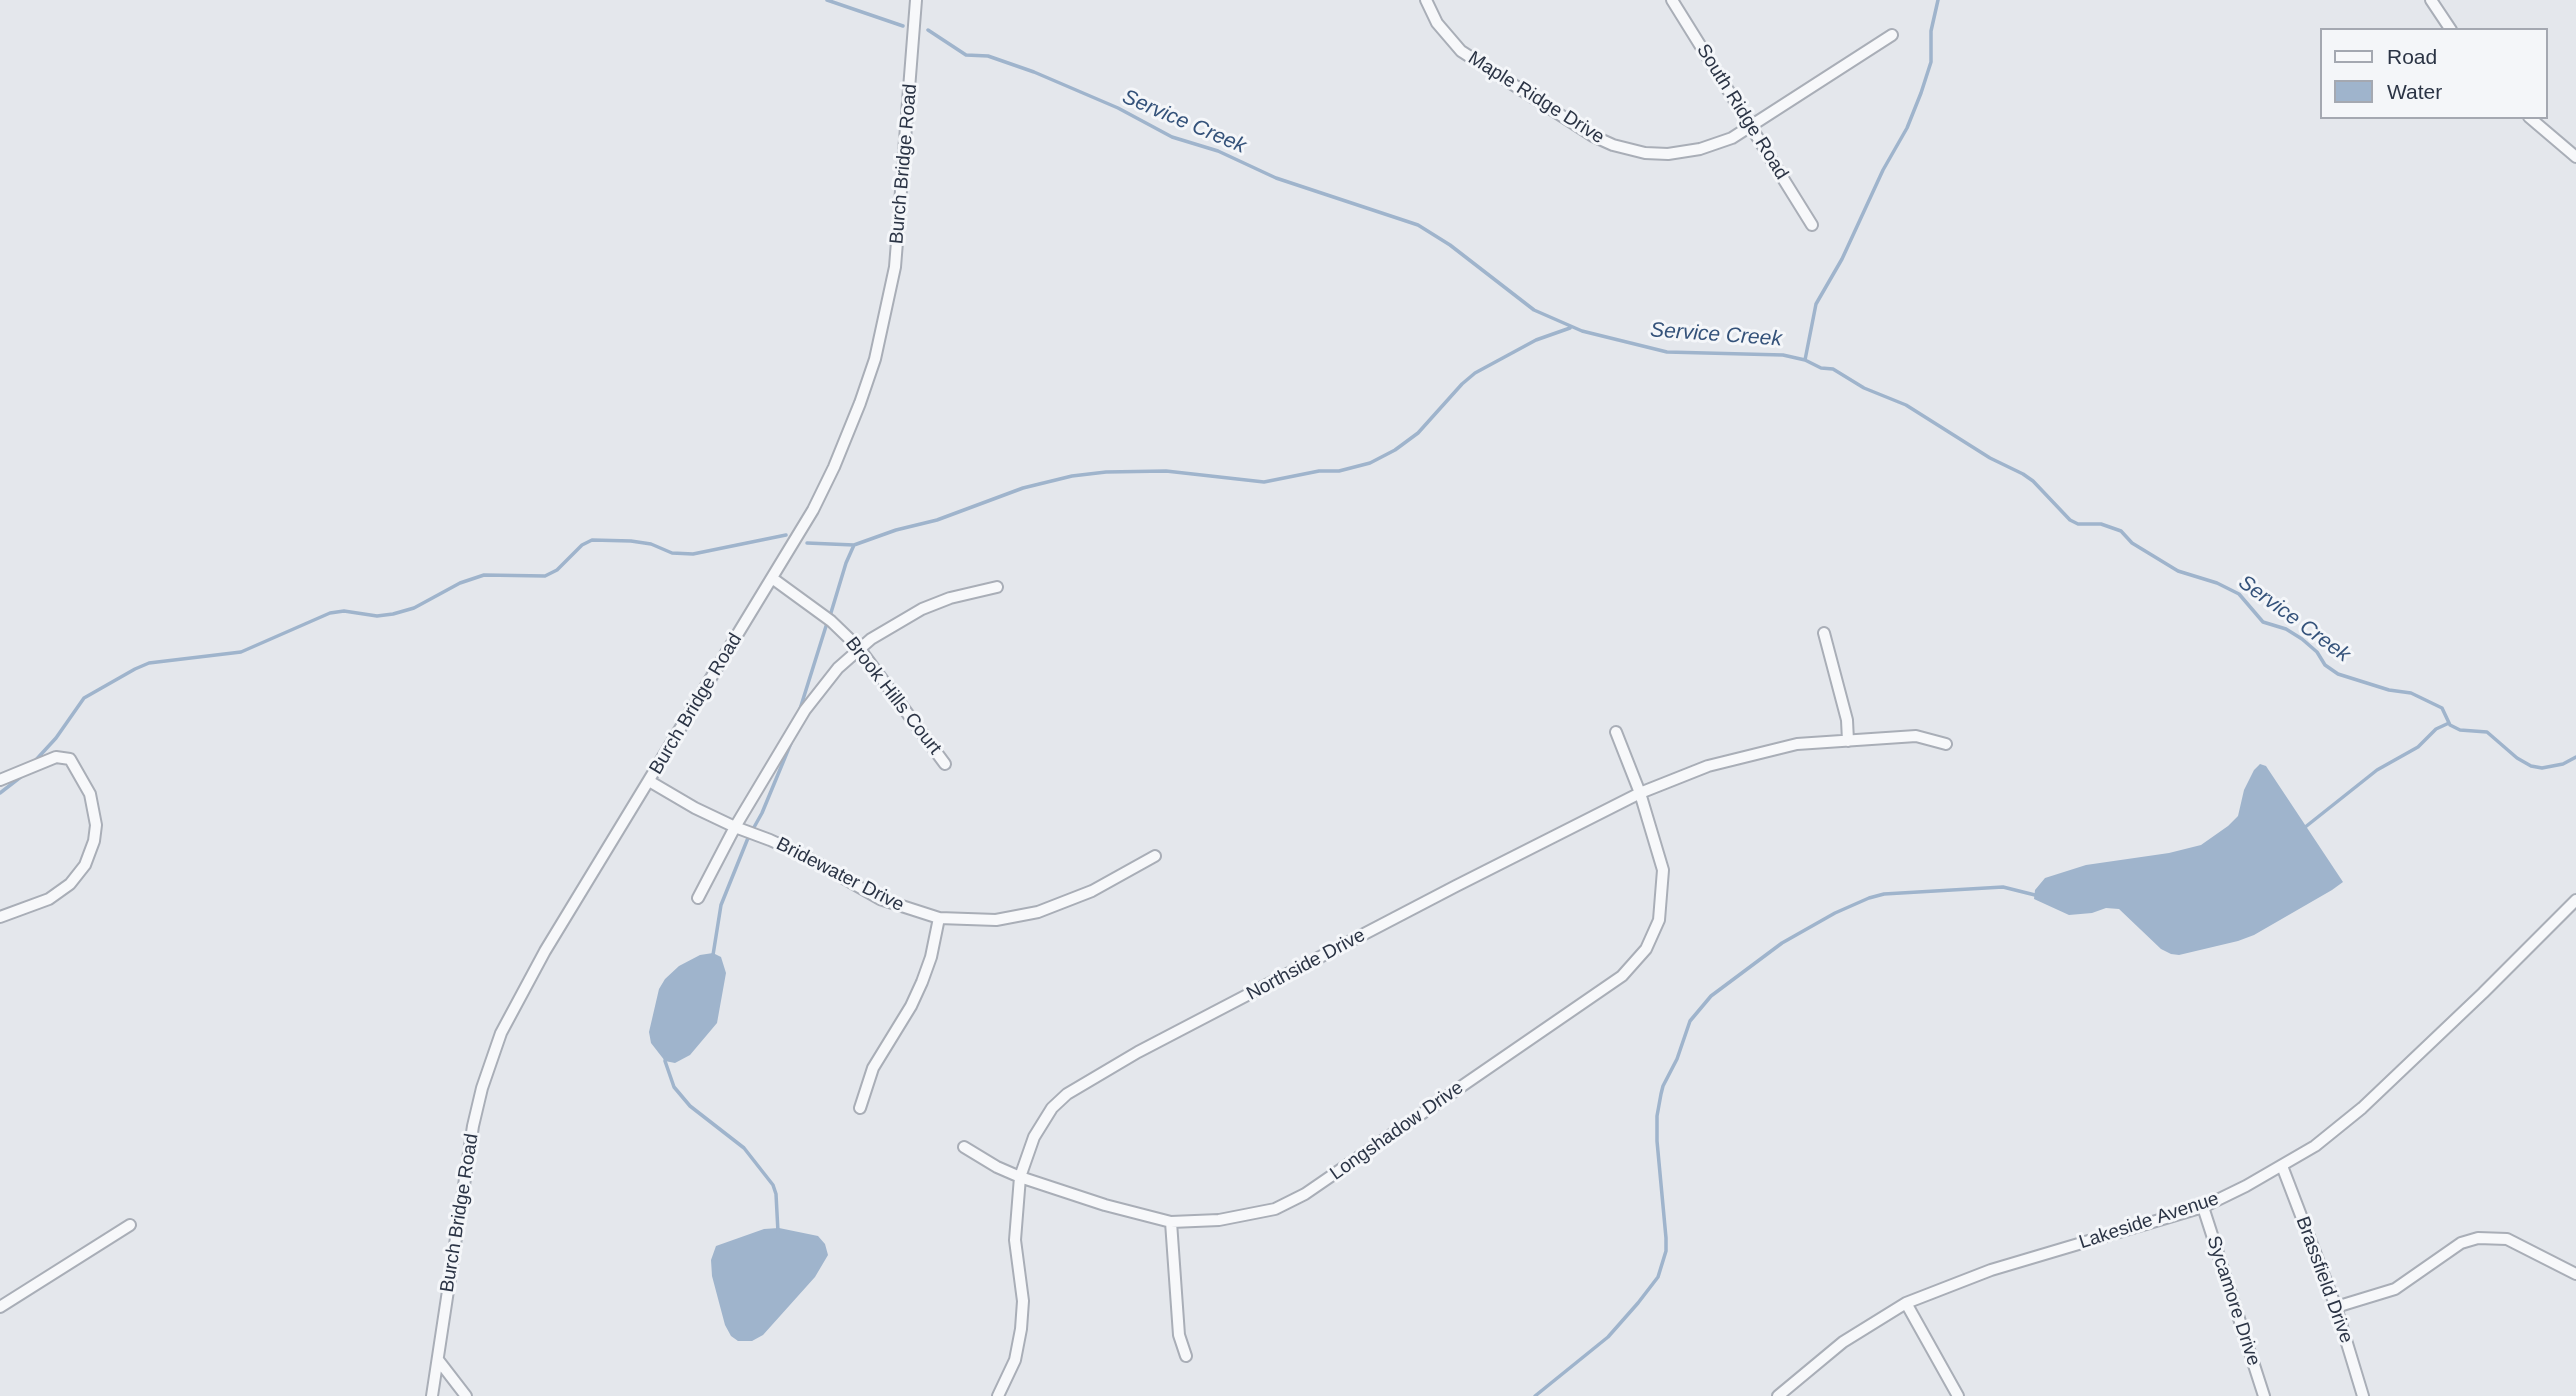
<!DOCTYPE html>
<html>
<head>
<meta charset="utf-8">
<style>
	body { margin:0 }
	#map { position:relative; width:2576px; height:1396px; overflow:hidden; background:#e4e7ec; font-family:Arial,sans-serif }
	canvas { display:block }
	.legend { position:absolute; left:2320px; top:28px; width:228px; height:91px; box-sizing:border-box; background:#f4f6f9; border:2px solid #a4a8b1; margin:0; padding:9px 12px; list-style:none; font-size:21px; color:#2b3445 }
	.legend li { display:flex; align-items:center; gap:14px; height:35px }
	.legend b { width:35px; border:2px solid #a4a8b1 }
</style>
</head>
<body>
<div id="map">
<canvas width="2576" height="1396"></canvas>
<ul class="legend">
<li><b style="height:9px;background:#f7f8fa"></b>Road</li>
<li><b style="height:19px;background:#9fb4cc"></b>Water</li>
</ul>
</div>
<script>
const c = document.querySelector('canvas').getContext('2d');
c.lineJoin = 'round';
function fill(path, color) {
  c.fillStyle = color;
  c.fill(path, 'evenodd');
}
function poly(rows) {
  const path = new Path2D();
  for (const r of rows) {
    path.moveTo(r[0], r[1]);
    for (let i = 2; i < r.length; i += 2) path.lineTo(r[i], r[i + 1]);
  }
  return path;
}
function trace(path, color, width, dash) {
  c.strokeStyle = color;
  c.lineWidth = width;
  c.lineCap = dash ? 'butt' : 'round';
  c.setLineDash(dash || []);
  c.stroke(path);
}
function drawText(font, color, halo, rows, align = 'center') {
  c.font = font + ' Arial,sans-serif';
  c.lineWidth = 6;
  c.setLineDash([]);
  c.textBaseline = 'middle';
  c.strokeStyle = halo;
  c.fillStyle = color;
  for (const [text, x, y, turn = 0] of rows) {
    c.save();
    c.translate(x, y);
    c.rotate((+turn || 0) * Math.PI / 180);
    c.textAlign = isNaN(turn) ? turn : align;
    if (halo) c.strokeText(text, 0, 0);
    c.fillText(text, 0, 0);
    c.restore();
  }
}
fill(poly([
	[2260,764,2266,766,2343,882,2332,890,2254,935,2238,941,2179,955,2171,954,2161,949,2119,909,2106,908,2092,913,2069,915,2034,899,2035,890,2045,878,2086,865,2169,853,2201,845,2228,826,2238,816,2244,790,2254,770],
	[713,953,721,957,726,973,717,1023,690,1055,675,1063,665,1061,651,1043,649,1032,659,989,665,979,679,966,700,955],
	[779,1228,818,1236,825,1244,828,1255,815,1277,763,1335,752,1341,738,1341,731,1336,725,1325,712,1276,711,1260,716,1246,764,1229]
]), '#9fb4cc');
trace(poly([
	[827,0,903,26],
	[928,30,966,55,988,56,1034,72,1118,108,1172,137,1218,151,1276,178,1418,225,1450,245,1534,310,1582,331,1667,352,1783,355,1805,360,1821,368,1833,369,1864,388,1906,405,1990,458,2023,474,2033,481,2070,520,2078,524,2101,524,2121,531,2132,543,2178,571,2217,583,2239,594,2263,622,2286,629,2302,639,2317,652,2325,665,2338,674,2389,690,2411,693,2442,708,2450,725,2460,730,2487,732,2517,758,2531,766,2542,768,2563,764,2576,757],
	[1805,360,1816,304,1842,259,1883,170,1907,128,1921,93,1931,62,1931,31,1938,0],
	[807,543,854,545,896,530,937,520,1023,488,1072,476,1106,472,1166,471,1264,482,1319,471,1339,471,1370,463,1395,450,1418,433,1462,384,1475,373,1536,340,1570,328],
	[830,616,846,563,854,545],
	[800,709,827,623],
	[34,762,56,738,84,698,135,669,149,663,241,652,330,613,344,611,377,616,393,614,414,608,460,583,484,575,545,576,557,570,582,545,592,540,631,541,651,544,672,553,693,554,786,535],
	[0,793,22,776],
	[2304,828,2377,770,2418,747,2436,729,2449,723],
	[713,955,721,905,748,838,762,813,791,743],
	[666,1057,665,1061,674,1087,690,1106,744,1148,773,1185,776,1194,778,1232],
	[1535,1396,1608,1337,1638,1303,1658,1277,1666,1251,1666,1238,1657,1141,1657,1116,1661,1094,1663,1086,1677,1059,1690,1021,1711,996,1782,943,1835,913,1869,898,1884,894,2003,887,2035,895]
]), '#9fb4cc', 3.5);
const minor = poly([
	[1426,0,1437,23,1461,51,1593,136,1613,145,1645,153,1668,154,1700,149,1732,138,1892,35],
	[1672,0,1812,225],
	[2431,0,2451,30],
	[2529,117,2576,157],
	[772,578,831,621,859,648,945,764],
	[1824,633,1847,720,1848,741],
	[0,780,56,757,70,759,90,794,96,825,94,841,85,865,70,884,49,899,0,917],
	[649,781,695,808,735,827,770,840,803,855,880,899,939,918,996,920,1038,912,1092,891,1155,856],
	[698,898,735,827,805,710,838,668,871,639,922,609,950,598,997,587],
	[860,1108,873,1068,911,1006,922,982,931,957,939,918],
	[964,1147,997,1167,1020,1177,1105,1205,1171,1222,1219,1220,1275,1209,1305,1194,1622,976,1646,949,1659,920,1663,870,1640,793,1616,732],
	[2282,1166,2336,1307,2363,1396],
	[2203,1207,2264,1396],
	[1171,1222,1179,1335,1186,1356],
	[1906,1303,1958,1396],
	[0,1307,130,1225],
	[2336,1307,2395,1289,2461,1243,2478,1238,2507,1239,2576,1274],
	[439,1361,466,1396],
	[432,1396,473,1126,482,1088,501,1033,545,951,813,510,834,467,860,403,875,359,895,267,916,0],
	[998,1396,1015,1360,1021,1329,1023,1301,1015,1240,1020,1177,1034,1137,1052,1108,1067,1094,1138,1052,1456,886,1640,793,1708,766,1797,744,1916,736,1946,744],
	[1778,1396,1843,1342,1906,1303,1991,1270,2203,1207,2246,1186,2315,1146,2362,1108,2483,993,2576,900]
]);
trace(minor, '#a9aeb7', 14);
trace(minor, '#f7f8fa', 10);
drawText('19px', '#2b3445', '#f4f6f9', [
	["Maple Ridge Drive",1536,98,32],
	["South Ridge Road",1742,112,58],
	["Burch Bridge Road",904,164,-85],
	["Brook Hills Court",893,696,52],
	["Burch Bridge Road",696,704,-59],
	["Bridewater Drive",840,875,27],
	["Northside Drive",1306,965,-28],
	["Longshadow Drive",1397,1131,-35],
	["Burch Bridge Road",460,1213,-81],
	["Lakeside Avenue",2149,1221,-18],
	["Brassfield Drive",2324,1280,70],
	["Sycamore Drive",2233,1301,72]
]);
drawText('italic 21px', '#34527a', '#f4f6f9', [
	["Service Creek",1184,122,23],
	["Service Creek",1716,335,4],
	["Service Creek",2294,619,36]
]);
</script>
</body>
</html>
